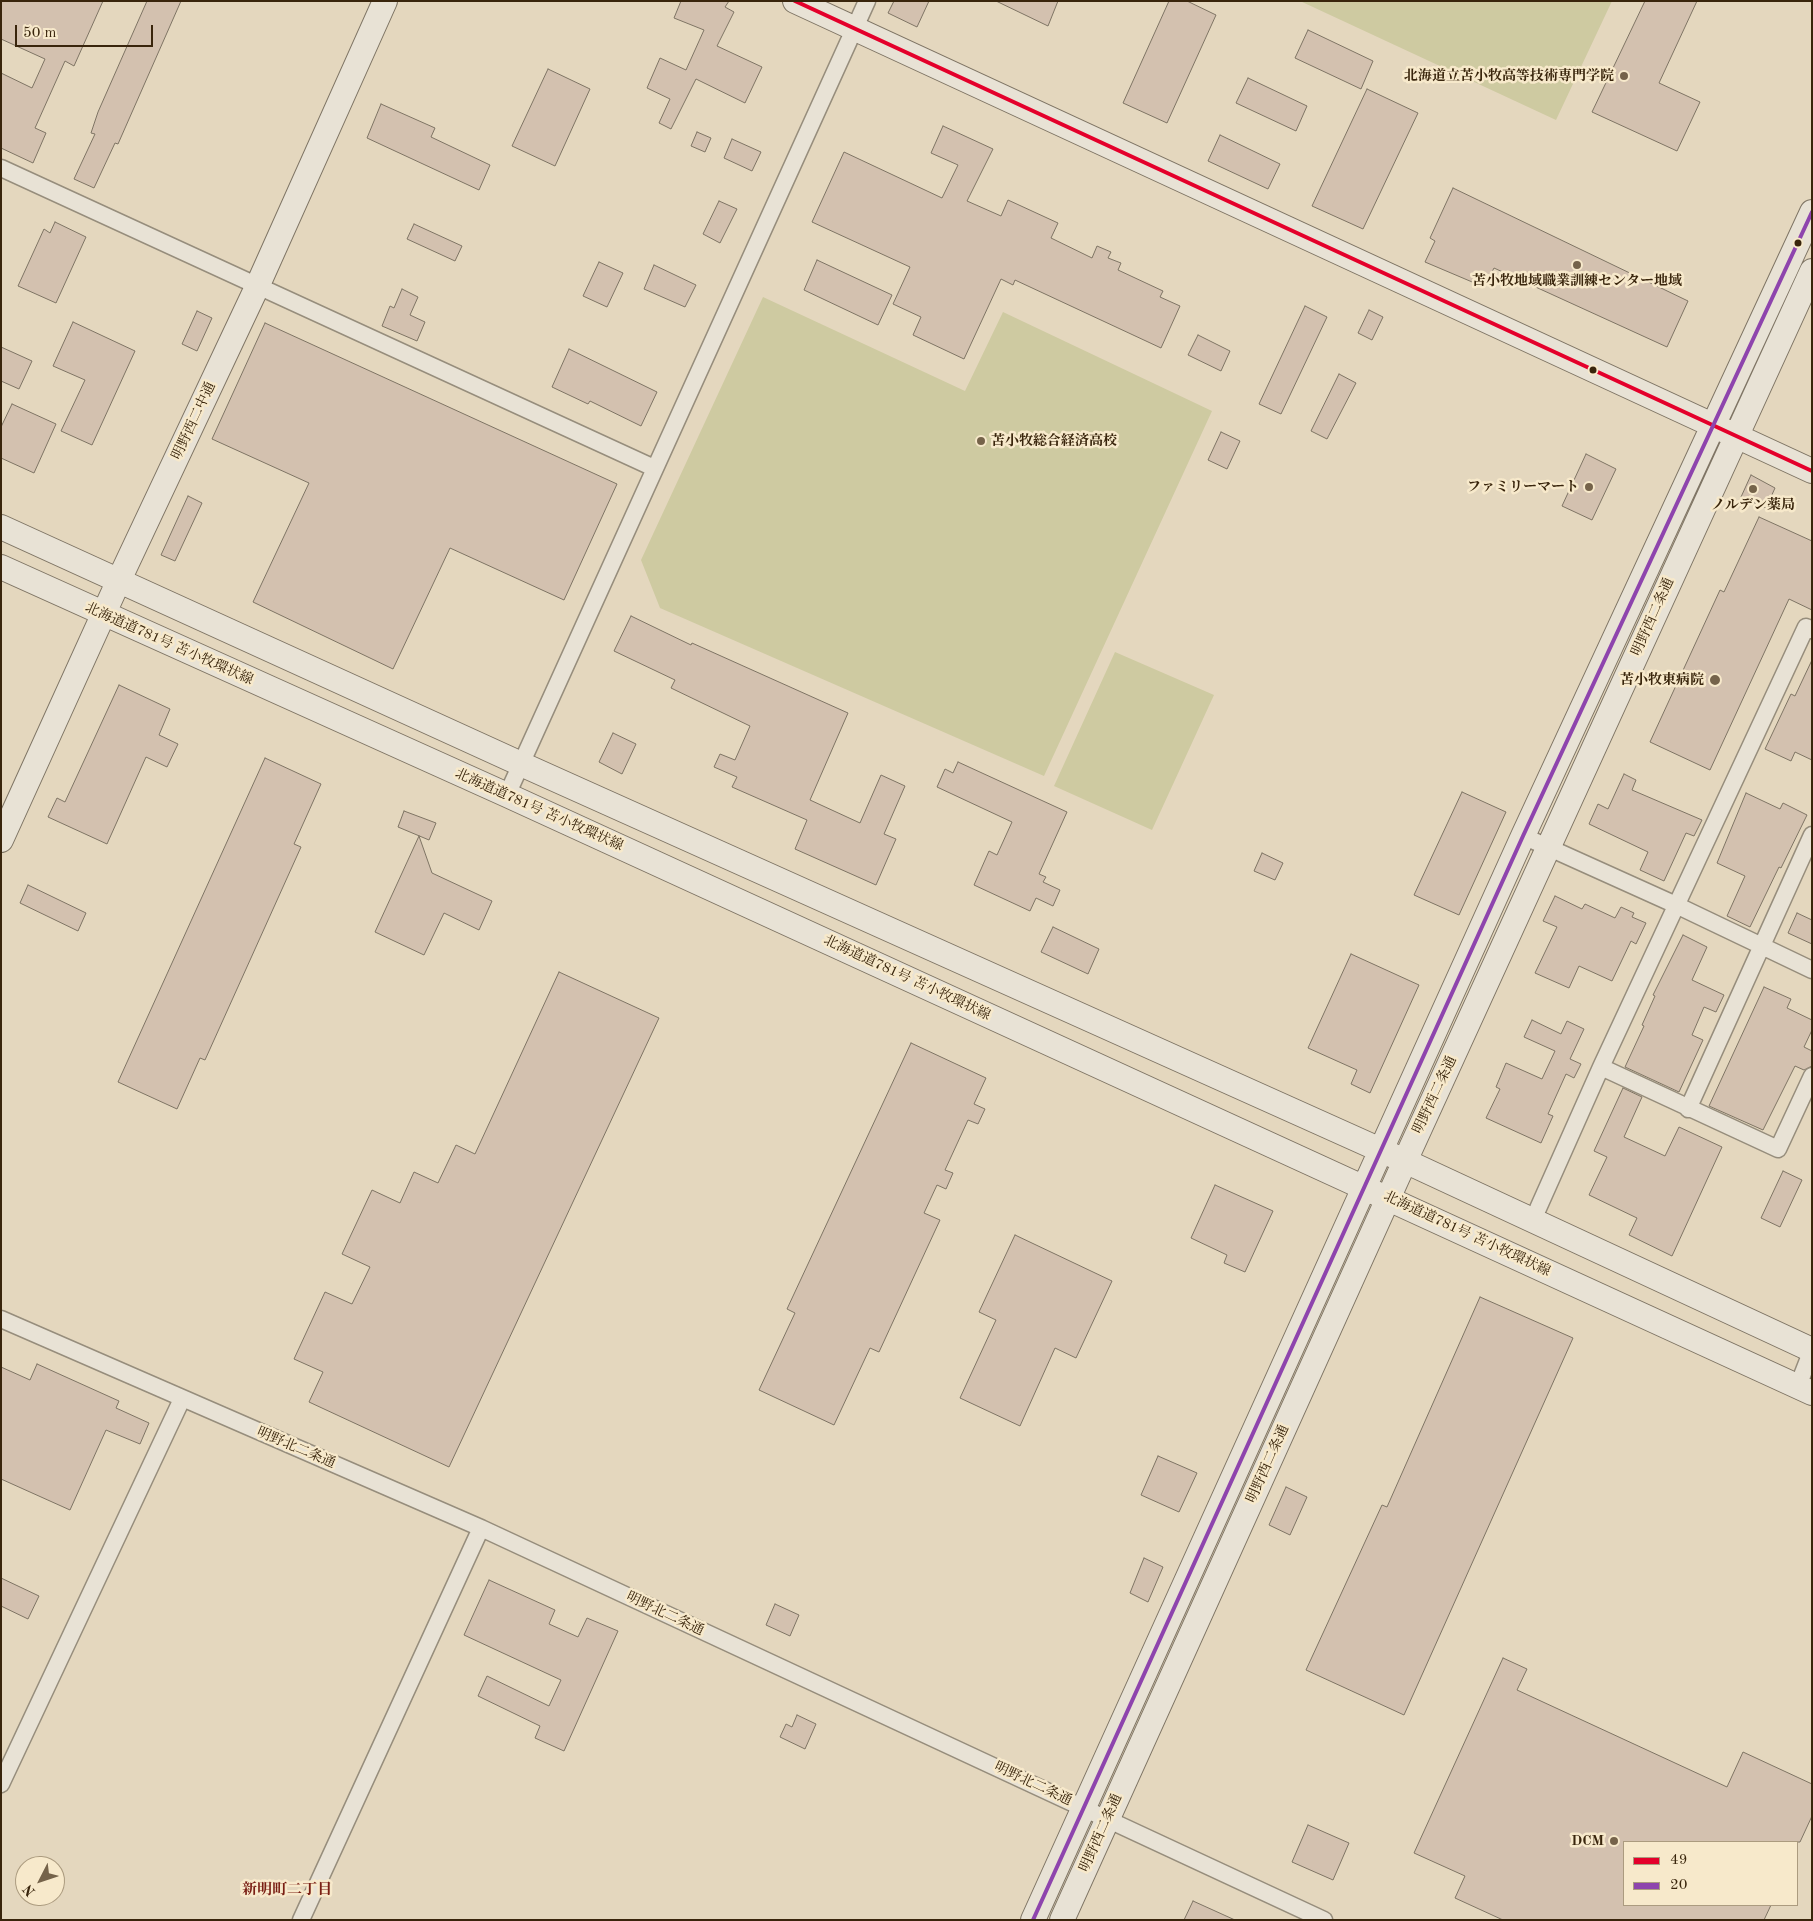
<!DOCTYPE html>
<html>
<head>
<meta charset="utf-8">
<style>
	body { margin:0 }
	#map { position:relative; width:1813px; height:1921px; overflow:hidden; background:#e4d7be; font-family:"Old Standard TT",serif }
	canvas { display:block }
	.frame { position:absolute; inset:0; border:2px solid #39250c; pointer-events:none }
	.legend { position:absolute; left:1623px; top:1841px; width:175px; height:65px; box-sizing:border-box; background:#f7e9cb; border:1px solid #ab9b7f; margin:0; padding:6px 9px; list-style:none; font-size:15px; color:#39250c }
	.legend li { display:flex; align-items:center; gap:10px; height:25px }
	.legend b { width:25px; border:1px solid #ab9b7f }
	.north { position:absolute; left:15px; top:1856px; width:50px; height:50px; box-sizing:border-box; background:#f7e9cb; border:1px solid #ab9b7f; border-radius:50%; rotate:229deg; font-size:14px; font-weight:700; line-height:20px; text-align:center; color:#39250c }
	.north::after { content:''; display:block; margin:auto; width:18px; height:22px; background:#75634a; clip-path:polygon(50% 0,100% 100%,50% 72%,0 100%) }
	.scale { position:absolute; left:15px; top:25px; width:138px; height:22px; box-sizing:border-box; border:2px solid #39250c; border-top:0; padding-left:6px; font-size:15px; line-height:18px; white-space:nowrap; color:#39250c; -webkit-text-stroke:4px #f7e9cb; paint-order:stroke }
</style>
</head>
<body>
<div id="map">
<canvas width="1813" height="1921"></canvas>
<div class="frame"></div>
<ul class="legend">
<li><b style="height:6px;background:#e4002b"></b>49</li>
<li><b style="height:6px;background:#8e44ad"></b>20</li>
</ul>
<div class="north">N</div>
<div class="scale">50 m</div>
</div>
<script>
const c = document.querySelector('canvas').getContext('2d');
c.lineJoin = 'round';
function fill(path, color) {
  c.fillStyle = color;
  c.fill(path, 'evenodd');
}
function poly(rows) {
  const path = new Path2D();
  for (const r of rows) {
    path.moveTo(r[0], r[1]);
    for (let i = 2; i < r.length; i += 2) path.lineTo(r[i], r[i + 1]);
  }
  return path;
}
function trace(path, color, width, dash) {
  c.strokeStyle = color;
  c.lineWidth = width;
  c.lineCap = dash ? 'butt' : 'round';
  c.setLineDash(dash || []);
  c.stroke(path);
}
function drawText(font, color, halo, rows, align = 'center') {
  c.font = font + ' "Old Standard TT","Noto Serif JP",serif';
  c.lineWidth = 5;
  c.setLineDash([]);
  c.textBaseline = 'middle';
  c.strokeStyle = halo;
  c.fillStyle = color;
  for (const [text, x, y, turn = 0] of rows) {
    c.save();
    c.translate(x, y);
    c.rotate((+turn || 0) * Math.PI / 180);
    c.textAlign = isNaN(turn) ? turn : align;
    if (halo) c.strokeText(text, 0, 0);
    c.fillText(text, 0, 0);
    c.restore();
  }
}
fill(poly([
	[1300,1,1612,1,1556,120],
	[763,297,965,391,1003,312,1212,411,1044,776,660,608,641,560],
	[1115,652,1214,695,1152,830,1054,786]
]), '#cecaa1');
const building = poly([
	[1,1,103,1,74,66,65,61,35,128,46,133,33,163,1,148,1,73,32,88,45,59,1,39,1,1],
	[147,1,181,1,118,144,115,143,94,188,74,179,95,134,91,133,98,112,147,1],
	[681,1,729,1,725,7,734,12,717,46,762,67,745,103,696,79,671,129,659,123,670,99,647,88,660,58,686,70,704,30,674,18,681,1],
	[894,1,929,1,917,27,888,13,894,1],
	[996,1,1058,1,1048,26,996,1],
	[1169,1,1187,1,1216,15,1167,123,1123,103,1169,1],
	[1645,1,1697,1,1659,83,1700,102,1677,151,1592,112,1645,1],
	[1308,30,1373,61,1361,89,1295,58,1308,30],
	[548,69,590,89,555,166,512,146,548,69],
	[1248,78,1307,106,1296,131,1236,103,1248,78],
	[1367,89,1418,113,1363,229,1312,206,1367,89],
	[381,104,435,128,431,137,490,165,479,190,367,138,381,104],
	[943,126,993,149,967,201,1001,216,1008,200,1058,223,1051,238,1092,258,1097,246,1111,252,1108,258,1121,263,1118,270,1163,291,1160,297,1180,306,1161,348,1015,280,1013,285,1001,279,964,359,913,335,921,317,893,304,910,267,812,222,844,152,942,198,958,165,931,153,943,126],
	[697,132,711,138,705,152,691,146,697,132],
	[1220,135,1280,164,1268,189,1208,161,1220,135],
	[732,139,761,152,752,171,724,158,732,139],
	[1453,188,1688,301,1667,347,1494,268,1484,287,1425,262,1435,241,1430,238,1453,188],
	[719,201,737,209,720,243,703,234,719,201],
	[55,222,86,237,56,303,18,286,44,229,50,233,55,222],
	[414,224,462,246,455,261,407,239,414,224],
	[817,260,892,295,878,325,804,290,817,260],
	[599,262,623,273,607,307,583,296,599,262],
	[654,265,696,285,685,307,644,289,654,265],
	[402,289,418,297,410,315,425,322,417,341,382,326,390,306,394,308,402,289],
	[1305,306,1327,317,1281,414,1259,404,1305,306],
	[1369,310,1383,317,1372,340,1358,333,1369,310],
	[197,311,212,318,197,351,182,344,197,311],
	[73,322,135,351,92,445,61,431,85,380,53,366,73,322],
	[265,323,617,484,564,600,450,548,393,669,253,602,309,483,212,439,265,323],
	[1198,335,1230,351,1221,371,1188,355,1198,335],
	[1,347,32,361,19,389,1,381,1,347],
	[569,349,657,392,641,426,590,401,588,404,552,387,569,349],
	[1339,374,1356,383,1327,439,1311,431,1339,374],
	[12,404,56,424,34,473,1,458,1,427,12,404],
	[1221,432,1240,441,1227,469,1208,460,1221,432],
	[1586,454,1616,469,1592,520,1562,506,1586,454],
	[1751,475,1775,488,1766,508,1741,497,1751,475],
	[188,496,202,503,175,561,161,555,188,496],
	[1759,517,1812,541,1812,610,1789,599,1710,770,1650,742,1720,590,1724,592,1759,517],
	[631,616,691,645,692,643,848,713,810,800,860,823,881,775,905,786,884,834,896,839,876,885,795,849,807,820,732,787,737,777,714,767,720,754,735,760,750,726,671,688,675,680,614,651,631,616],
	[1812,660,1812,760,1795,752,1791,761,1765,749,1791,694,1795,696,1812,660],
	[119,685,170,709,159,735,178,744,167,767,146,757,107,844,48,817,57,798,65,802,119,685],
	[613,733,636,744,622,774,599,762,613,733],
	[265,758,321,784,294,844,301,847,205,1060,200,1058,177,1109,118,1082,265,758],
	[958,762,1067,812,1039,874,1046,877,1043,882,1060,890,1053,906,1036,898,1030,911,974,885,989,851,997,855,1012,822,937,787,945,769,953,773,958,762],
	[1624,774,1636,780,1632,790,1702,820,1694,836,1686,833,1664,881,1640,870,1648,852,1589,824,1598,804,1608,809,1624,774],
	[1462,792,1506,812,1459,915,1414,895,1462,792],
	[1746,793,1780,809,1783,803,1807,815,1781,868,1779,867,1750,927,1727,916,1745,876,1717,863,1746,793],
	[404,811,436,823,429,840,398,827,404,811],
	[419,836,432,873,492,901,479,930,444,913,424,955,375,932,419,836],
	[1262,853,1283,863,1275,880,1254,871,1262,853],
	[28,885,86,913,78,931,20,903,28,885],
	[1555,896,1582,909,1585,904,1615,918,1621,907,1634,913,1632,917,1646,923,1636,944,1631,941,1612,981,1579,966,1569,988,1535,973,1557,927,1543,921,1555,896],
	[1797,913,1812,920,1812,944,1788,933,1797,913],
	[1053,927,1099,949,1088,974,1041,952,1053,927],
	[1683,935,1707,947,1692,980,1724,995,1716,1012,1704,1007,1692,1035,1703,1040,1679,1092,1625,1067,1644,1026,1642,1025,1655,996,1653,995,1683,935],
	[1351,954,1419,985,1370,1093,1351,1084,1357,1070,1308,1048,1351,954],
	[559,972,659,1018,449,1467,309,1402,323,1372,294,1359,325,1292,352,1304,370,1267,342,1254,372,1190,400,1203,414,1172,438,1183,456,1145,475,1154,559,972],
	[1764,987,1791,999,1787,1008,1812,1020,1812,1030,1804,1047,1812,1051,1812,1066,1804,1070,1795,1066,1763,1130,1709,1106,1764,987],
	[1532,1020,1561,1034,1567,1021,1584,1029,1570,1059,1581,1064,1574,1078,1566,1074,1548,1114,1553,1116,1541,1143,1486,1118,1500,1089,1496,1087,1506,1063,1542,1079,1555,1051,1524,1037,1532,1020],
	[911,1043,986,1078,974,1104,985,1109,978,1124,968,1120,945,1170,953,1173,946,1189,937,1185,924,1213,940,1220,879,1352,870,1348,834,1425,759,1390,795,1313,787,1309,911,1043],
	[1623,1088,1642,1097,1624,1137,1665,1156,1679,1127,1722,1147,1672,1256,1629,1235,1637,1218,1589,1195,1607,1157,1594,1151,1623,1088],
	[1783,1171,1802,1180,1780,1227,1761,1218,1783,1171],
	[1215,1185,1273,1211,1245,1272,1224,1263,1227,1255,1191,1238,1215,1185],
	[1015,1235,1112,1281,1076,1358,1055,1348,1020,1426,960,1398,996,1320,979,1312,1015,1235],
	[1480,1297,1573,1338,1404,1715,1306,1670,1382,1505,1387,1507,1480,1297],
	[37,1364,119,1401,116,1408,149,1423,140,1444,106,1430,70,1510,1,1479,1,1367,30,1380,37,1364],
	[1158,1456,1197,1473,1179,1512,1141,1495,1158,1456],
	[1286,1487,1307,1497,1290,1535,1269,1525,1286,1487],
	[1144,1558,1163,1567,1148,1602,1130,1593,1144,1558],
	[1,1578,39,1596,28,1619,1,1606,1,1578],
	[489,1580,555,1610,549,1624,578,1637,587,1618,618,1631,564,1751,535,1738,540,1726,478,1696,487,1676,549,1706,561,1680,464,1635,489,1580],
	[775,1604,799,1615,790,1636,766,1625,775,1604],
	[1503,1658,1527,1669,1517,1690,1727,1787,1743,1752,1812,1784,1812,1816,1800,1842,1624,1842,1624,1905,1771,1905,1764,1920,1503,1920,1455,1898,1465,1876,1414,1853,1503,1658],
	[797,1715,816,1724,805,1749,780,1737,786,1724,792,1727,797,1715],
	[1308,1825,1349,1843,1333,1880,1292,1862,1308,1825],
	[1193,1901,1235,1920,1184,1920,1193,1901]
]);
fill(building, '#d3c1af');
trace(building, '#7e7464', 1);
const street = poly([
	[1,168,654,468],
	[507,795,867,1],
	[1523,836,1676,905,1812,970],
	[1601,1067,1778,1149,1812,1076],
	[1688,1109,1812,835],
	[1532,1222,1601,1067,1806,627,1812,630],
	[1,1319,481,1528,1324,1920],
	[1798,1386,1812,1350],
	[1,1784,182,1399],
	[301,1920,481,1528]
]);
const secondary = poly([
	[795,1,1812,471],
	[1,527,521,764,1405,1161,1812,1350],
	[1,567,507,795,1812,1393],
	[1,840,119,580,257,287,385,1],
	[1033,1920,1523,836,1812,212],
	[1062,1920,1405,1161,1812,271]
]);
trace(street, '#968d7c', 19);
trace(secondary, '#7e7464', 26);
trace(street, '#e8e2d5', 16);
trace(secondary, '#e8e2d5', 24);
trace(poly([
	[795,1,1812,471]
]), '#e4002b', 4);
trace(poly([
	[1033,1920,1523,836,1812,212]
]), '#8e44ad', 4);
for (const [x, y, r, color] of [
	[1624,76,5,"#75634a"],
	[1798,243,4.5,"#39250c"],
	[1577,265,5,"#75634a"],
	[1593,370,4.5,"#39250c"],
	[981,441,5,"#75634a"],
	[1589,487,5,"#75634a"],
	[1753,489,5,"#75634a"],
	[1715,680,6,"#75634a"],
	[1614,1841,5,"#75634a"]
]) {
  const dot = new Path2D();
  dot.arc(x, y, r, 0, 2 * Math.PI);
  c.fillStyle = color;
  c.fill(dot);
  trace(dot, '#f7e9cb', 2);
}
drawText('bold 14px', '#39250c', '#f7e9cb', [
	["北海道立苫小牧高等技術専門学院",1614,76],
	["苫小牧地域職業訓練センター地域",1577,281,"center"],
	["苫小牧総合経済高校",991,441,"left"],
	["ファミリーマート",1579,487],
	["ノルデン薬局",1753,505,"center"],
	["苫小牧東病院",1704,680],
	["DCM",1604,1841]
], 'right');
drawText('14px', '#39250c', '#f7e9cb', [
	["明野西二中通",194,421,-65],
	["明野西二条通",1653,617,-66],
	["北海道道781号 苫小牧環状線",169,644,24],
	["北海道道781号 苫小牧環状線",539,810,24],
	["北海道道781号 苫小牧環状線",907,978,25],
	["明野西二条通",1435,1095,-65],
	["北海道道781号 苫小牧環状線",1467,1234,25],
	["明野北二条通",296,1448,23],
	["明野西二条通",1268,1464,-66],
	["明野北二条通",665,1614,25],
	["明野北二条通",1033,1784,25],
	["明野西二条通",1101,1833,-66]
]);
drawText('bold 15px', '#7a1f14', '#f7e9cb', [
	["新明町二丁目",287,1890]
]);
</script>
</body>
</html>
